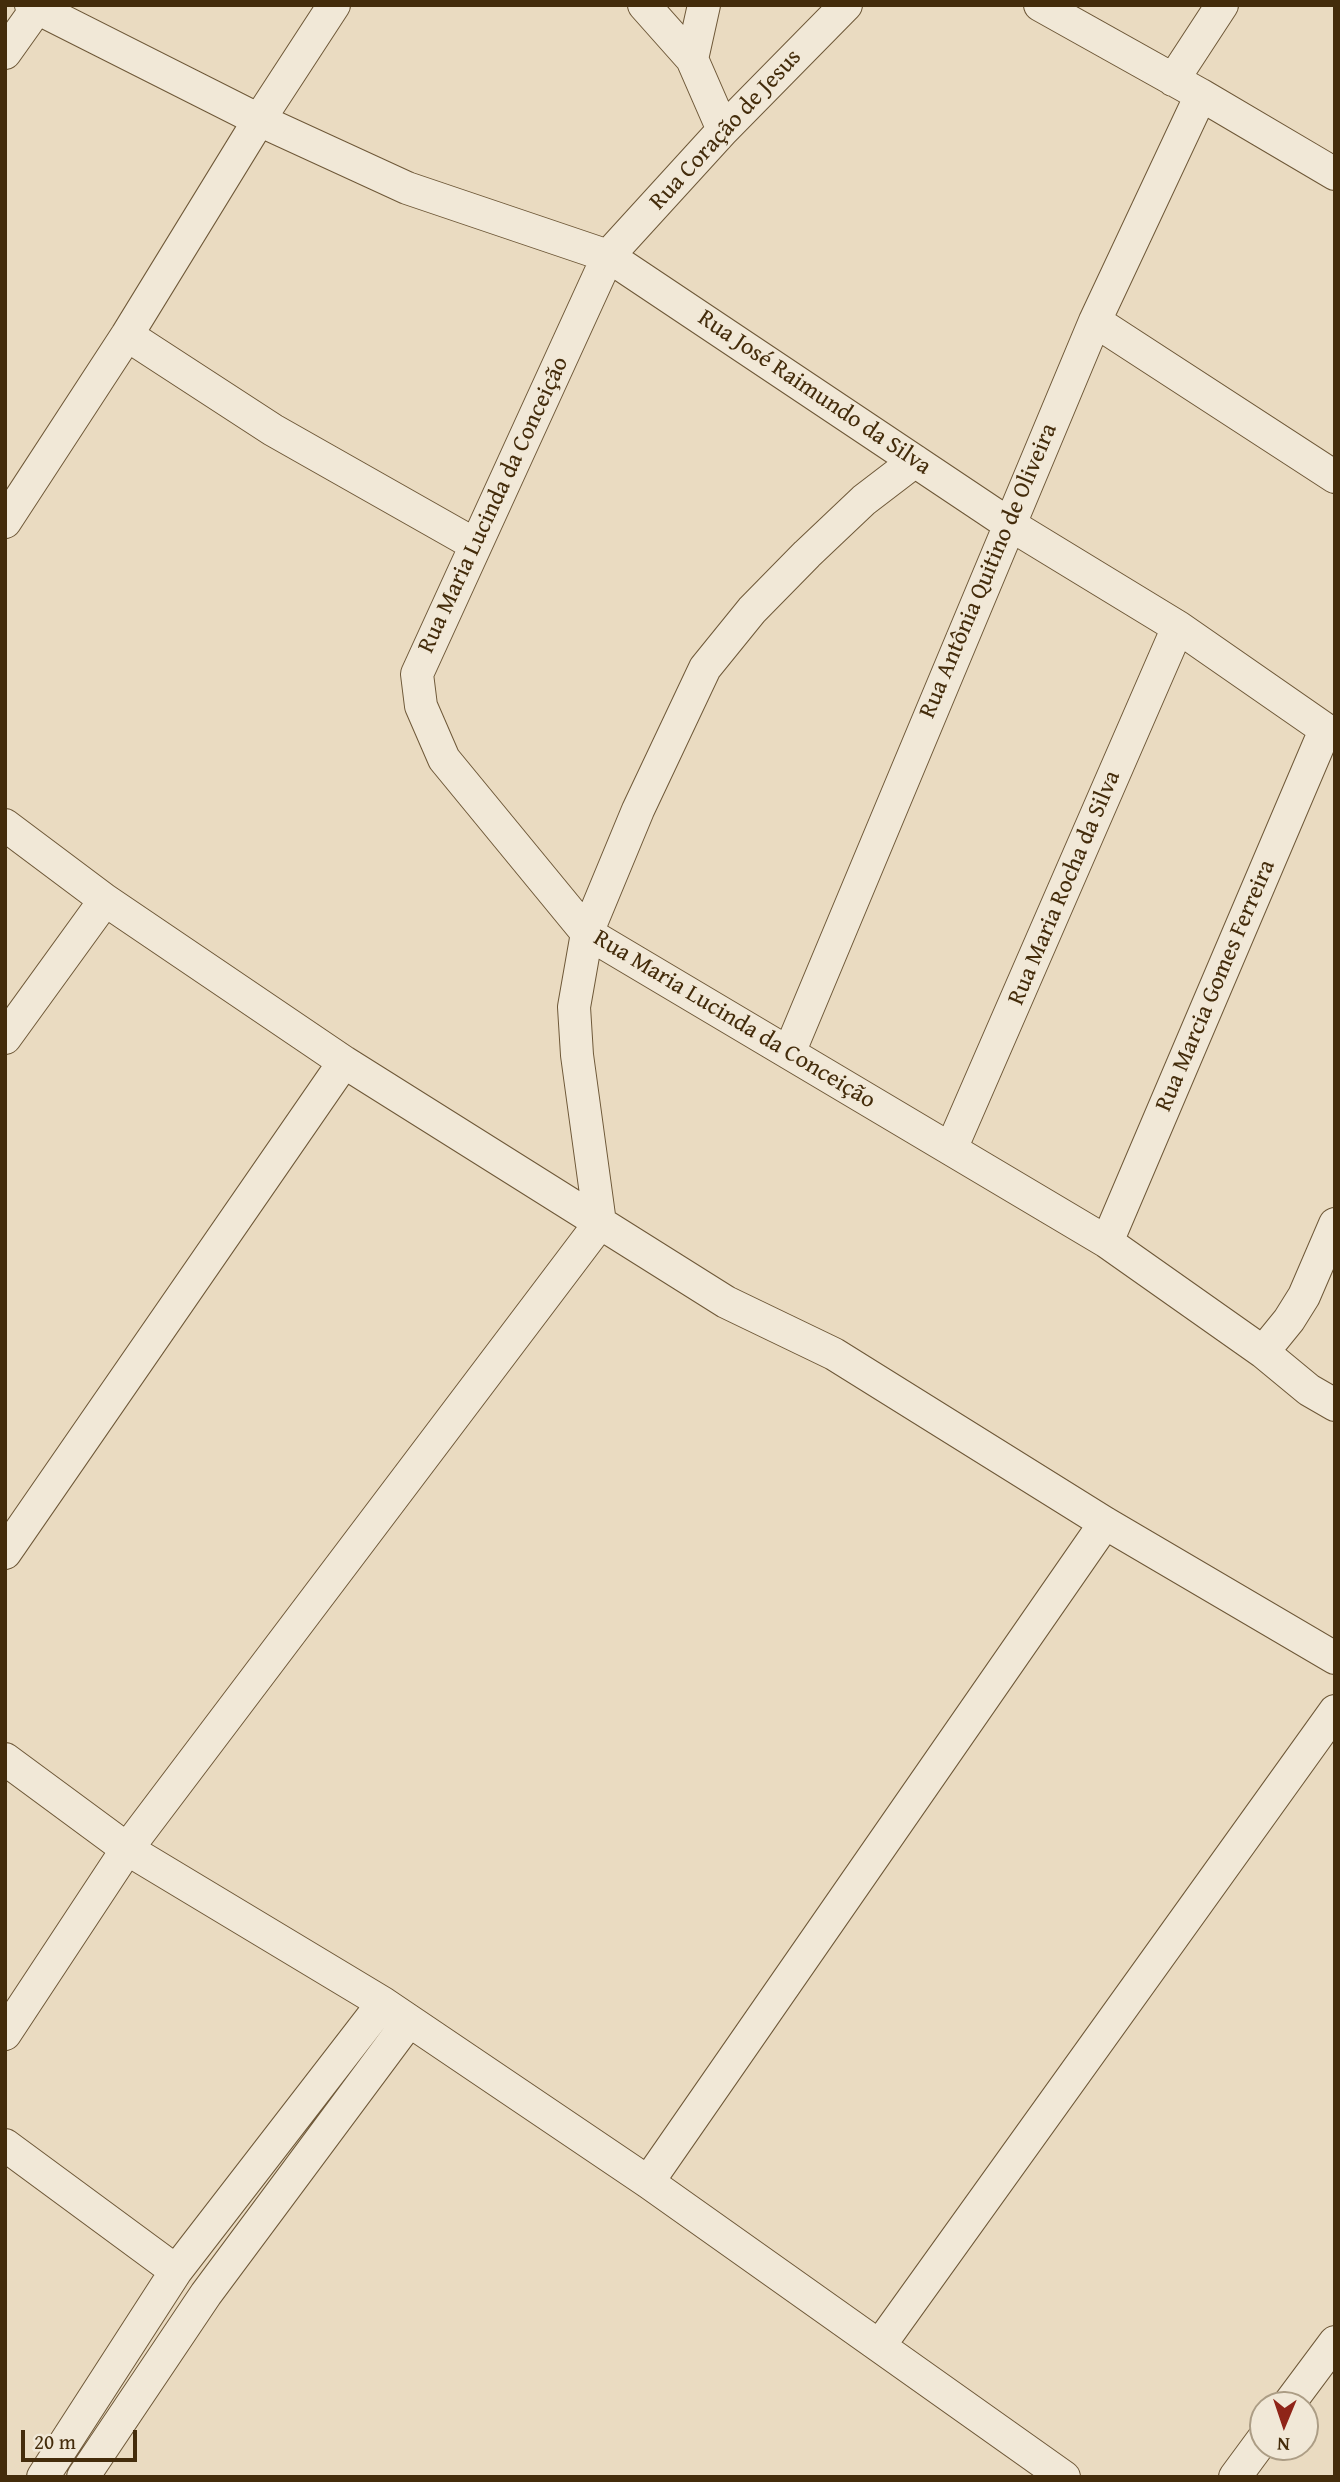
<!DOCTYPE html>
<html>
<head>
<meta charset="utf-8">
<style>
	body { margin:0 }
	#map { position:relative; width:1340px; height:2482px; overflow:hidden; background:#eadbc1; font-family:"Gentium Book Plus",serif }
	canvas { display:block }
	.frame { position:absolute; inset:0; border:7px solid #442c0b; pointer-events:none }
	.north { position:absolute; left:1249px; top:2391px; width:70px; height:70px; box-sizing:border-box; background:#f1e8d7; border:2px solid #ac9d85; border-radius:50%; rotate:182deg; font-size:19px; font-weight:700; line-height:28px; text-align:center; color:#442c0b }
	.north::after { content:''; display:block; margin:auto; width:24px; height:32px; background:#8f2418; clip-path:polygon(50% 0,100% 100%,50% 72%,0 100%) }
	.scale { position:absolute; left:21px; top:2430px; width:116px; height:32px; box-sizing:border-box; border:4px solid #442c0b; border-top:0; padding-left:9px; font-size:21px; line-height:24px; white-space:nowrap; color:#442c0b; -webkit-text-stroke:5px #f1e8d7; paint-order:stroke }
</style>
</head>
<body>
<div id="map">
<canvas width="1340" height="2482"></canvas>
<div class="frame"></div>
<div class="north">N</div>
<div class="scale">20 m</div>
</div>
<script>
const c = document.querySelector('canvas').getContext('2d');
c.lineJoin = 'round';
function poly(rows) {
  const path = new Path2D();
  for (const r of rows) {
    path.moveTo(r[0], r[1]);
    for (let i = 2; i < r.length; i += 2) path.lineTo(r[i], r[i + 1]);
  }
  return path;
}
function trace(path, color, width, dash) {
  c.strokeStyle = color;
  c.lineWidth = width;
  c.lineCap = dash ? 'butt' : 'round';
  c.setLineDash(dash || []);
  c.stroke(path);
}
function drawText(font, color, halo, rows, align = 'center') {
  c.font = font + ' "Gentium Book Plus",serif';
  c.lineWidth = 5;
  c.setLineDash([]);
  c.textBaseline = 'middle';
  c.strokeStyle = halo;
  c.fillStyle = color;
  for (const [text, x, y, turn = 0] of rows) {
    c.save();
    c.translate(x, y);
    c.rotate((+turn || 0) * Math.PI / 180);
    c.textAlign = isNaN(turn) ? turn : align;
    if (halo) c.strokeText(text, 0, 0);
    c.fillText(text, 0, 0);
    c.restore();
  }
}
const minor = poly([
	[31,5,259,120,407,188,608,256,1009,524,1178,627,1335,736],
	[644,5,692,59],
	[704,5,692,59,723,130],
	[846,5,723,130,608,256,417,674,421,706,444,759,587,933,1107,1242,1263,1352,1289,1320,1304,1296,1335,1224],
	[1040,5,1201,95,1335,174],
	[5,53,37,8],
	[1173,80,1222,5],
	[1095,321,1335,477],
	[127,335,273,430,476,545],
	[5,522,127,335,259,120,334,5],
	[5,825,105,900,344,1062,726,1302,834,1354,1105,1523,1335,1658],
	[5,1038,105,900],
	[789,1053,1095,321,1201,95],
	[951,1149,1178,627],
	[1107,1242,1325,730],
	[1263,1352,1309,1390,1335,1405],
	[5,1553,344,1062],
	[5,1759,127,1849,383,2003,648,2182,1064,2477],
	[5,2034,127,1849,600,1223,577,1055,574,1007,587,933,638,810,705,668,752,610,807,554,864,500,915,461],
	[5,2145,176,2271],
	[648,2182,1105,1523],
	[880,2345,1335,1711],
	[1288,2405,1335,2342],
	[43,2477,176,2271,383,2003],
	[83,2477,206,2294,409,2021],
	[1235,2477,1263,2439]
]);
trace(minor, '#6e5838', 34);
trace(minor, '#f1e8d7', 32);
drawText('24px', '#442c0b', '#f1e8d7', [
	["Rua Coração de Jesus",726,130,-47],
	["Rua José Raimundo da Silva",814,393,34],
	["Rua Maria Lucinda da Conceição",494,505,-65],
	["Rua Antônia Quitino de Oliveira",989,571,-67],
	["Rua Maria Rocha da Silva",1065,888,-67],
	["Rua Marcia Gomes Ferreira",1216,986,-67],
	["Rua Maria Lucinda da Conceição",734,1020,31]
]);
</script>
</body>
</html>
